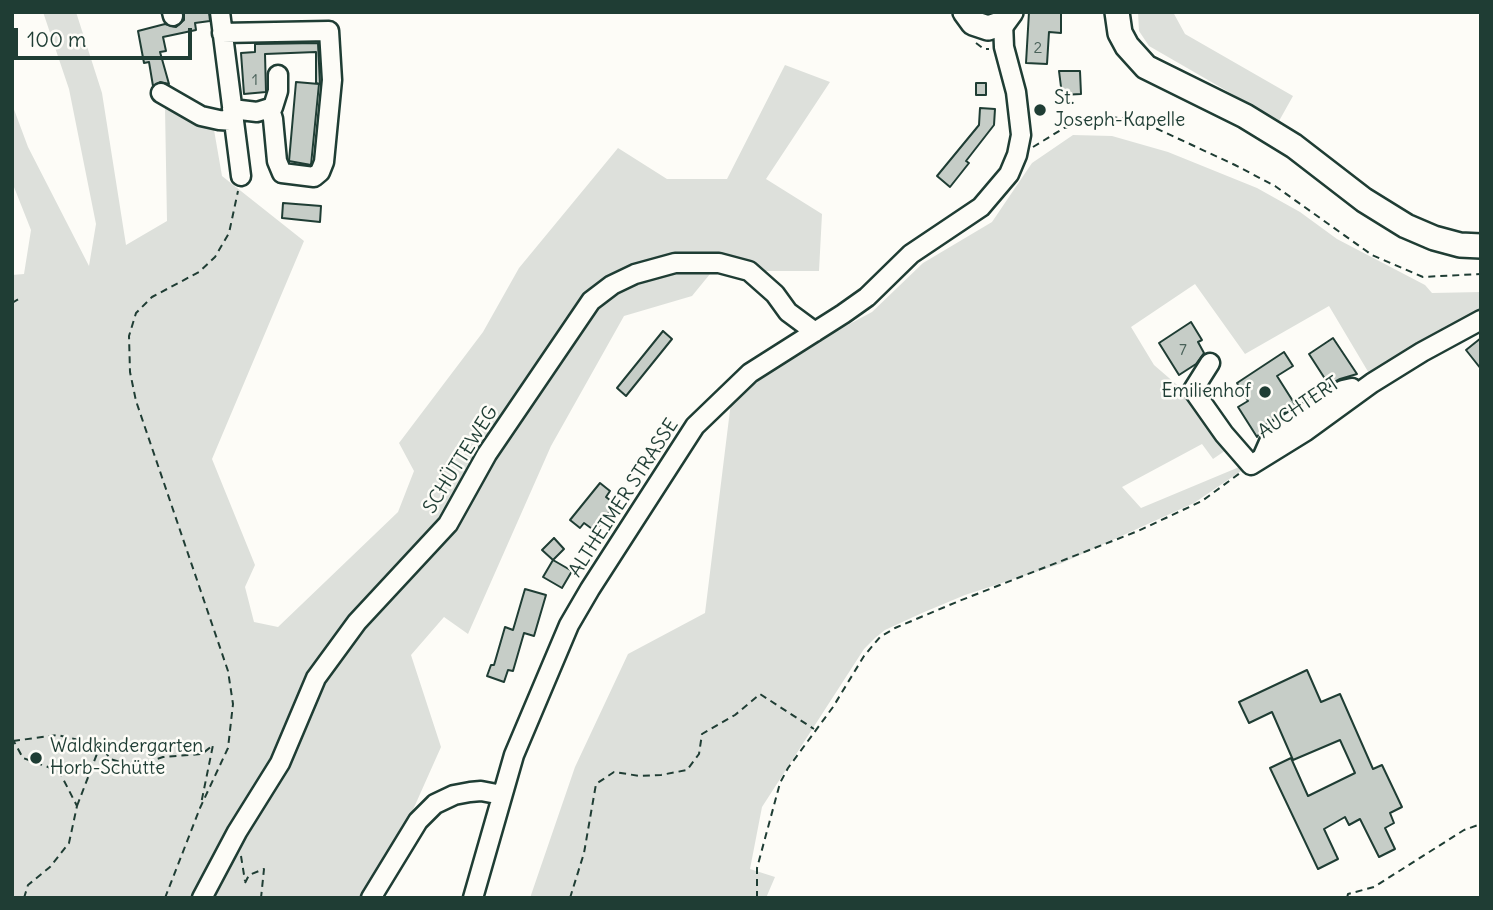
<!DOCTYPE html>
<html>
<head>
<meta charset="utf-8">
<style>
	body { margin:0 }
	#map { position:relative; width:1493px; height:910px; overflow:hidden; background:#fdfcf7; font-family:Delius,sans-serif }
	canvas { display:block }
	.frame { position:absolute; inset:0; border:14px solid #1f3d34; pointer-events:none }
	.scale { position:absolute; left:14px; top:28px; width:178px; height:32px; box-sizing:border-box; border:4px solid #1f3d34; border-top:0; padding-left:9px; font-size:21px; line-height:24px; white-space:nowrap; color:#1f3d34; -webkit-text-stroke:5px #fdfcf7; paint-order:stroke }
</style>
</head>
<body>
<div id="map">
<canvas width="1493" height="910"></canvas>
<div class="frame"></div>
<div class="scale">100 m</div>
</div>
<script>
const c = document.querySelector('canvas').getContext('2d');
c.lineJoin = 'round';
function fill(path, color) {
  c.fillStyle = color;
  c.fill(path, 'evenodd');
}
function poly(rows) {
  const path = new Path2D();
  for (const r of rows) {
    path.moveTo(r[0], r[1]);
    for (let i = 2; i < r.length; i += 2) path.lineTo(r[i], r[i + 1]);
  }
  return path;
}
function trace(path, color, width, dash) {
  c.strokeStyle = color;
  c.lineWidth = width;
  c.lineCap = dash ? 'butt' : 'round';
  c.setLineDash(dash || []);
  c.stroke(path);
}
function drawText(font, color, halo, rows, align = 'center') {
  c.font = font + ' Delius,sans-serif';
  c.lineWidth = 5;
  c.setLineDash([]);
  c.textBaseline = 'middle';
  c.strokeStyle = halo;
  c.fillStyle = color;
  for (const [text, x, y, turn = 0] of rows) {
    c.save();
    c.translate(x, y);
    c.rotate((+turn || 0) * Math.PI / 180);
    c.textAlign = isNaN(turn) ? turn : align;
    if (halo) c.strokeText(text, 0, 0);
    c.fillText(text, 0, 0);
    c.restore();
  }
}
fill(poly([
	[43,12,76,12,102,93,126,245,167,221,165,108,213,124,222,176,304,241,212,459,255,565,245,587,254,622,278,627,398,512,414,471,399,443,483,332,519,268,618,148,667,179,727,179,785,65,830,82,766,179,822,214,819,271,749,271,719,263,692,296,624,316,551,446,468,634,444,617,411,655,441,747,412,812,364,898,12,898,12,275,24,274,31,230,12,182,12,104,28,147,89,266,96,224,69,89],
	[1138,12,1173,12,1185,34,1293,96,1279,121,1149,46,1139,31],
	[1073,135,1112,136,1168,152,1257,188,1300,212,1337,239,1425,285,1432,293,1481,292,1481,317,1373,380,1329,306,1245,354,1195,284,1131,327,1154,365,1191,397,1229,448,1213,459,1202,444,1122,487,1141,508,1244,465,1247,467,1194,503,1060,564,965,595,922,613,885,630,875,638,864,649,762,807,750,869,775,877,766,898,530,898,575,767,628,654,705,613,731,402,795,353,872,312,923,263,992,222,1032,163]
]), '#dde0db');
const building = poly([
	[184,12,209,12,210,21,195,23,196,30,163,37,166,51,160,52,169,84,160,82,153,86,149,62,144,63,138,31,165,24,176,27,184,20,184,12],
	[1029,12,1061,12,1061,33,1049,32,1047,64,1026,63,1029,12],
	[318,43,320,84,316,83,316,52,265,54,266,92,244,94,241,53,255,52,255,44,318,43],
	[1059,71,1080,71,1081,94,1062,95,1059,71],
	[296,82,319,84,311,165,289,161,296,82],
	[976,83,986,83,986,95,976,95,976,83],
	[980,108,995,109,994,125,966,161,969,163,950,187,937,176,979,125,980,108],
	[283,203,321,206,320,222,282,218,283,203],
	[1191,322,1202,340,1198,342,1204,353,1196,364,1179,375,1159,343,1191,322],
	[663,331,672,339,626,396,617,388,663,331],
	[1333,338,1357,374,1340,379,1329,385,1309,354,1333,338],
	[1481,338,1481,369,1466,350,1481,338],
	[1284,352,1293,366,1277,376,1296,406,1267,423,1257,437,1238,407,1248,401,1237,383,1284,352],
	[600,483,610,491,606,497,615,504,595,531,584,523,580,528,570,520,600,483],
	[554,538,564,549,553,560,542,550,554,538],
	[553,560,572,571,562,588,543,577,553,560],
	[525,589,546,595,534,636,524,633,513,671,508,670,504,682,487,676,491,665,494,665,505,627,513,630,525,589],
	[1307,670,1321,702,1340,694,1373,769,1382,765,1402,807,1390,813,1394,823,1385,828,1395,849,1379,857,1360,819,1349,825,1345,817,1324,829,1338,859,1318,869,1270,768,1291,758,1308,796,1355,773,1340,740,1293,760,1272,712,1249,723,1239,702,1307,670]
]);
fill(building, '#c6cdc7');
trace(building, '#1f3d34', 2);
const minor = poly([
	[172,12,173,16],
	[220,12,241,176],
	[222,33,329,31,332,80,324,162,320,172,314,177,282,173,277,161,273,119,270,109],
	[161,93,201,116,219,120,234,121],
	[232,109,257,112,273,107,278,91,278,75],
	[1210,363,1193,390,1224,434,1251,465,1306,431,1372,383,1422,352,1481,320],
	[1262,458,1273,433,1343,390,1352,388],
	[202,898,237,832,280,763,316,678,357,622,448,524,487,454,591,301,612,285,635,274,675,263,719,263,749,271,775,294,788,312,815,332],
	[371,898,418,821,435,804,454,795,470,792,481,791,502,795],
	[473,898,514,755,569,625,590,589,695,426,750,373,843,314,867,297,911,254,981,207,1009,174,1017,155,1021,135,1016,92,1004,47,1003,23]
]);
const major = poly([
	[965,12,973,23,988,28,1003,23,1011,12],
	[1117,12,1120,33,1127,46,1146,67,1245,116,1294,146,1364,200,1406,226,1434,238,1460,245,1481,246]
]);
trace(minor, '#1f3d34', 23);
trace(major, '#1f3d34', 28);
trace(poly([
	[976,43,984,49,989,49],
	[1033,147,1064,128,1108,117,1136,119,1235,165,1275,186,1372,255,1423,277,1481,274],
	[12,303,22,297],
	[12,738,23,758,59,771,77,806,69,843,50,867,28,885,24,898],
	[13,741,57,735,101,745,110,759,135,766,163,757,202,754,213,745,201,804],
	[77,806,100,746],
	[241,856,245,881],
	[245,883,249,875,264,869,261,898],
	[165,898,200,808,228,748,233,704,228,671,136,401,130,372,129,336,136,313,152,297,199,272,215,257,229,233,238,191],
	[570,898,584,853,596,784,614,772,640,776,661,775,687,770,699,754,702,734,735,715,760,694,814,729],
	[757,898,757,868,780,783,788,768,833,707,864,656,880,637,895,628,959,601,1138,531,1202,501,1240,473],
	[1347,898,1348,894,1374,887,1464,830,1481,824]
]), '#1f3d34', 2, [7, 5]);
trace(minor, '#fdfcf7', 18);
trace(major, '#fdfcf7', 23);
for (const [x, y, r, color] of [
	[1040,110,7,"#1f3d34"],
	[1265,392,7,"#1f3d34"],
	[36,758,7,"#1f3d34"]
]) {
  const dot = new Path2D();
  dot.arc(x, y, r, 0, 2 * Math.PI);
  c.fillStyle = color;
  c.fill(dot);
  trace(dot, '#fdfcf7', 2.5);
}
drawText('16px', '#496159', null, [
	["2",1038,48],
	["1",255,80],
	["7",1183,350]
]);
drawText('19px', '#1f3d34', '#fdfcf7', [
	["St.",1054,99],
	["Joseph-Kapelle",1054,121],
	["Emilienhof",1251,392,"right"],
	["Waldkindergarten",50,747],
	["Horb-Schütte",50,769]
], 'left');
drawText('19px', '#1f3d34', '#fdfcf7', [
	["AUCHTERT",1299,408,-34],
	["SCHÜTTEWEG",461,460,-58],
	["ALTHEIMER STRASSE",624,498,-57]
]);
</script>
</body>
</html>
